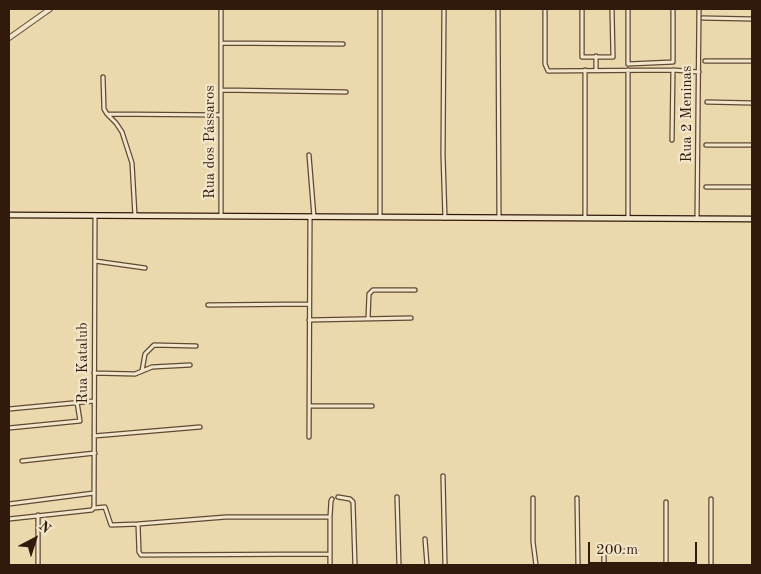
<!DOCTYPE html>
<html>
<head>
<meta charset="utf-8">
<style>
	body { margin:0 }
	#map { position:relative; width:761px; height:574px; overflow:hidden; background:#ebd9ad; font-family:"Old Standard TT",serif }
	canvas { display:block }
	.frame { position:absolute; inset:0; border:10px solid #31190c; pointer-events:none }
	.north { position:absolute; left:10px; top:514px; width:50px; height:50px; -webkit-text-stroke:4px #f2e6ca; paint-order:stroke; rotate:40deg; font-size:14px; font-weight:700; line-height:20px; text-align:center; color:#31190c }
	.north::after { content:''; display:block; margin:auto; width:18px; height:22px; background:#31190c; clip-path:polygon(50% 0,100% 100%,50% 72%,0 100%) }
	.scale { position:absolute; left:588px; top:542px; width:109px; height:22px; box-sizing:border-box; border:2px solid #31190c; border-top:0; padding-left:6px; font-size:15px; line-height:18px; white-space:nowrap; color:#31190c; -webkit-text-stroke:4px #f2e6ca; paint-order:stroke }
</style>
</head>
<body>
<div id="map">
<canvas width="761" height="574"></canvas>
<div class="frame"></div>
<div class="north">N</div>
<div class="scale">200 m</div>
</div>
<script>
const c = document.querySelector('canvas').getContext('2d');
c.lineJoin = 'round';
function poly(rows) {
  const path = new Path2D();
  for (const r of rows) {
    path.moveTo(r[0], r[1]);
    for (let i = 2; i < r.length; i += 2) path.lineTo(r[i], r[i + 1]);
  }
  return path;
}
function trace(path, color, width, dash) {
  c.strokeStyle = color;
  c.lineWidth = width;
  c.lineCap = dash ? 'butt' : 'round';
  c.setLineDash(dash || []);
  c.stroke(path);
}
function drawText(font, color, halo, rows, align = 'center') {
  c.font = font + ' "Old Standard TT",serif';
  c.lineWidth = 4.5;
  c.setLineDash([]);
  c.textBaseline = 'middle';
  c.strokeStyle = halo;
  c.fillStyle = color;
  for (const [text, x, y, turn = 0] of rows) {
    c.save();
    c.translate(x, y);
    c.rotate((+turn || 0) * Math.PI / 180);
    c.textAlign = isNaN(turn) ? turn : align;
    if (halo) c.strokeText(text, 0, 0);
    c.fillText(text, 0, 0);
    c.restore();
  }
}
const minor = poly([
	[221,9,221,216],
	[380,9,380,217],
	[444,9,443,155,445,218],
	[498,9,499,218],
	[545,9,545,64,548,71,673,70,699,72],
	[582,9,582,57,613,57,612,9],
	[628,9,628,64,673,62,673,9],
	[703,18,752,19],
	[221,43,343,44],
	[596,56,596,70],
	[705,61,752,61],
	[628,70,628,218],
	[103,77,104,109,107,114,221,115],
	[222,90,346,92],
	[707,102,752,103],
	[108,115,116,123,122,132,132,163,135,216],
	[672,140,673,70],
	[706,145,752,145],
	[309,155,314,217],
	[706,187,752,187],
	[585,218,585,70],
	[697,219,699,9],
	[95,261,145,268],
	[208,305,309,304],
	[368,319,369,294,373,290,415,290],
	[309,320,411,318],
	[142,371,145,354,154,345,196,346],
	[94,373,135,374,152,367,190,365],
	[309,406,372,406],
	[9,409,94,401],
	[9,428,80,421,77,402],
	[94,436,200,427],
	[309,437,310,217],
	[22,461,95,453],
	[443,476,445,565],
	[338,497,350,499,353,502,355,565],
	[397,497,399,565],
	[533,498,533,542,536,565],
	[577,498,578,565],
	[666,502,666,565],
	[9,504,94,493],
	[94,508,105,507,111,525,138,524],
	[38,515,38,564],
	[9,519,92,510,94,507,95,216],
	[425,539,427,565],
	[329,554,141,555,139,552,138,524,226,517,330,517],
	[330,565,330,517,331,501,332,499],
	[604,565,604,551,636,551],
	[711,565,711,499]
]);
const tertiary = poly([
	[9,38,50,9]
]);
const secondary = poly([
	[9,215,752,219]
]);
trace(minor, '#604934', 5.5);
trace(tertiary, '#604934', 6);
trace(secondary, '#31190c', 7);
trace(minor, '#f2e6ca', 3);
trace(tertiary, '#f2e6ca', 4);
trace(secondary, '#f2e6ca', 4.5);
drawText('15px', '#31190c', '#f2e6ca', [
	["Rua 2 Meninas",687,114,-90],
	["Rua dos Pássaros",210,142,-90],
	["Rua Katalub",83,363,-90]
]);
</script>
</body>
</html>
